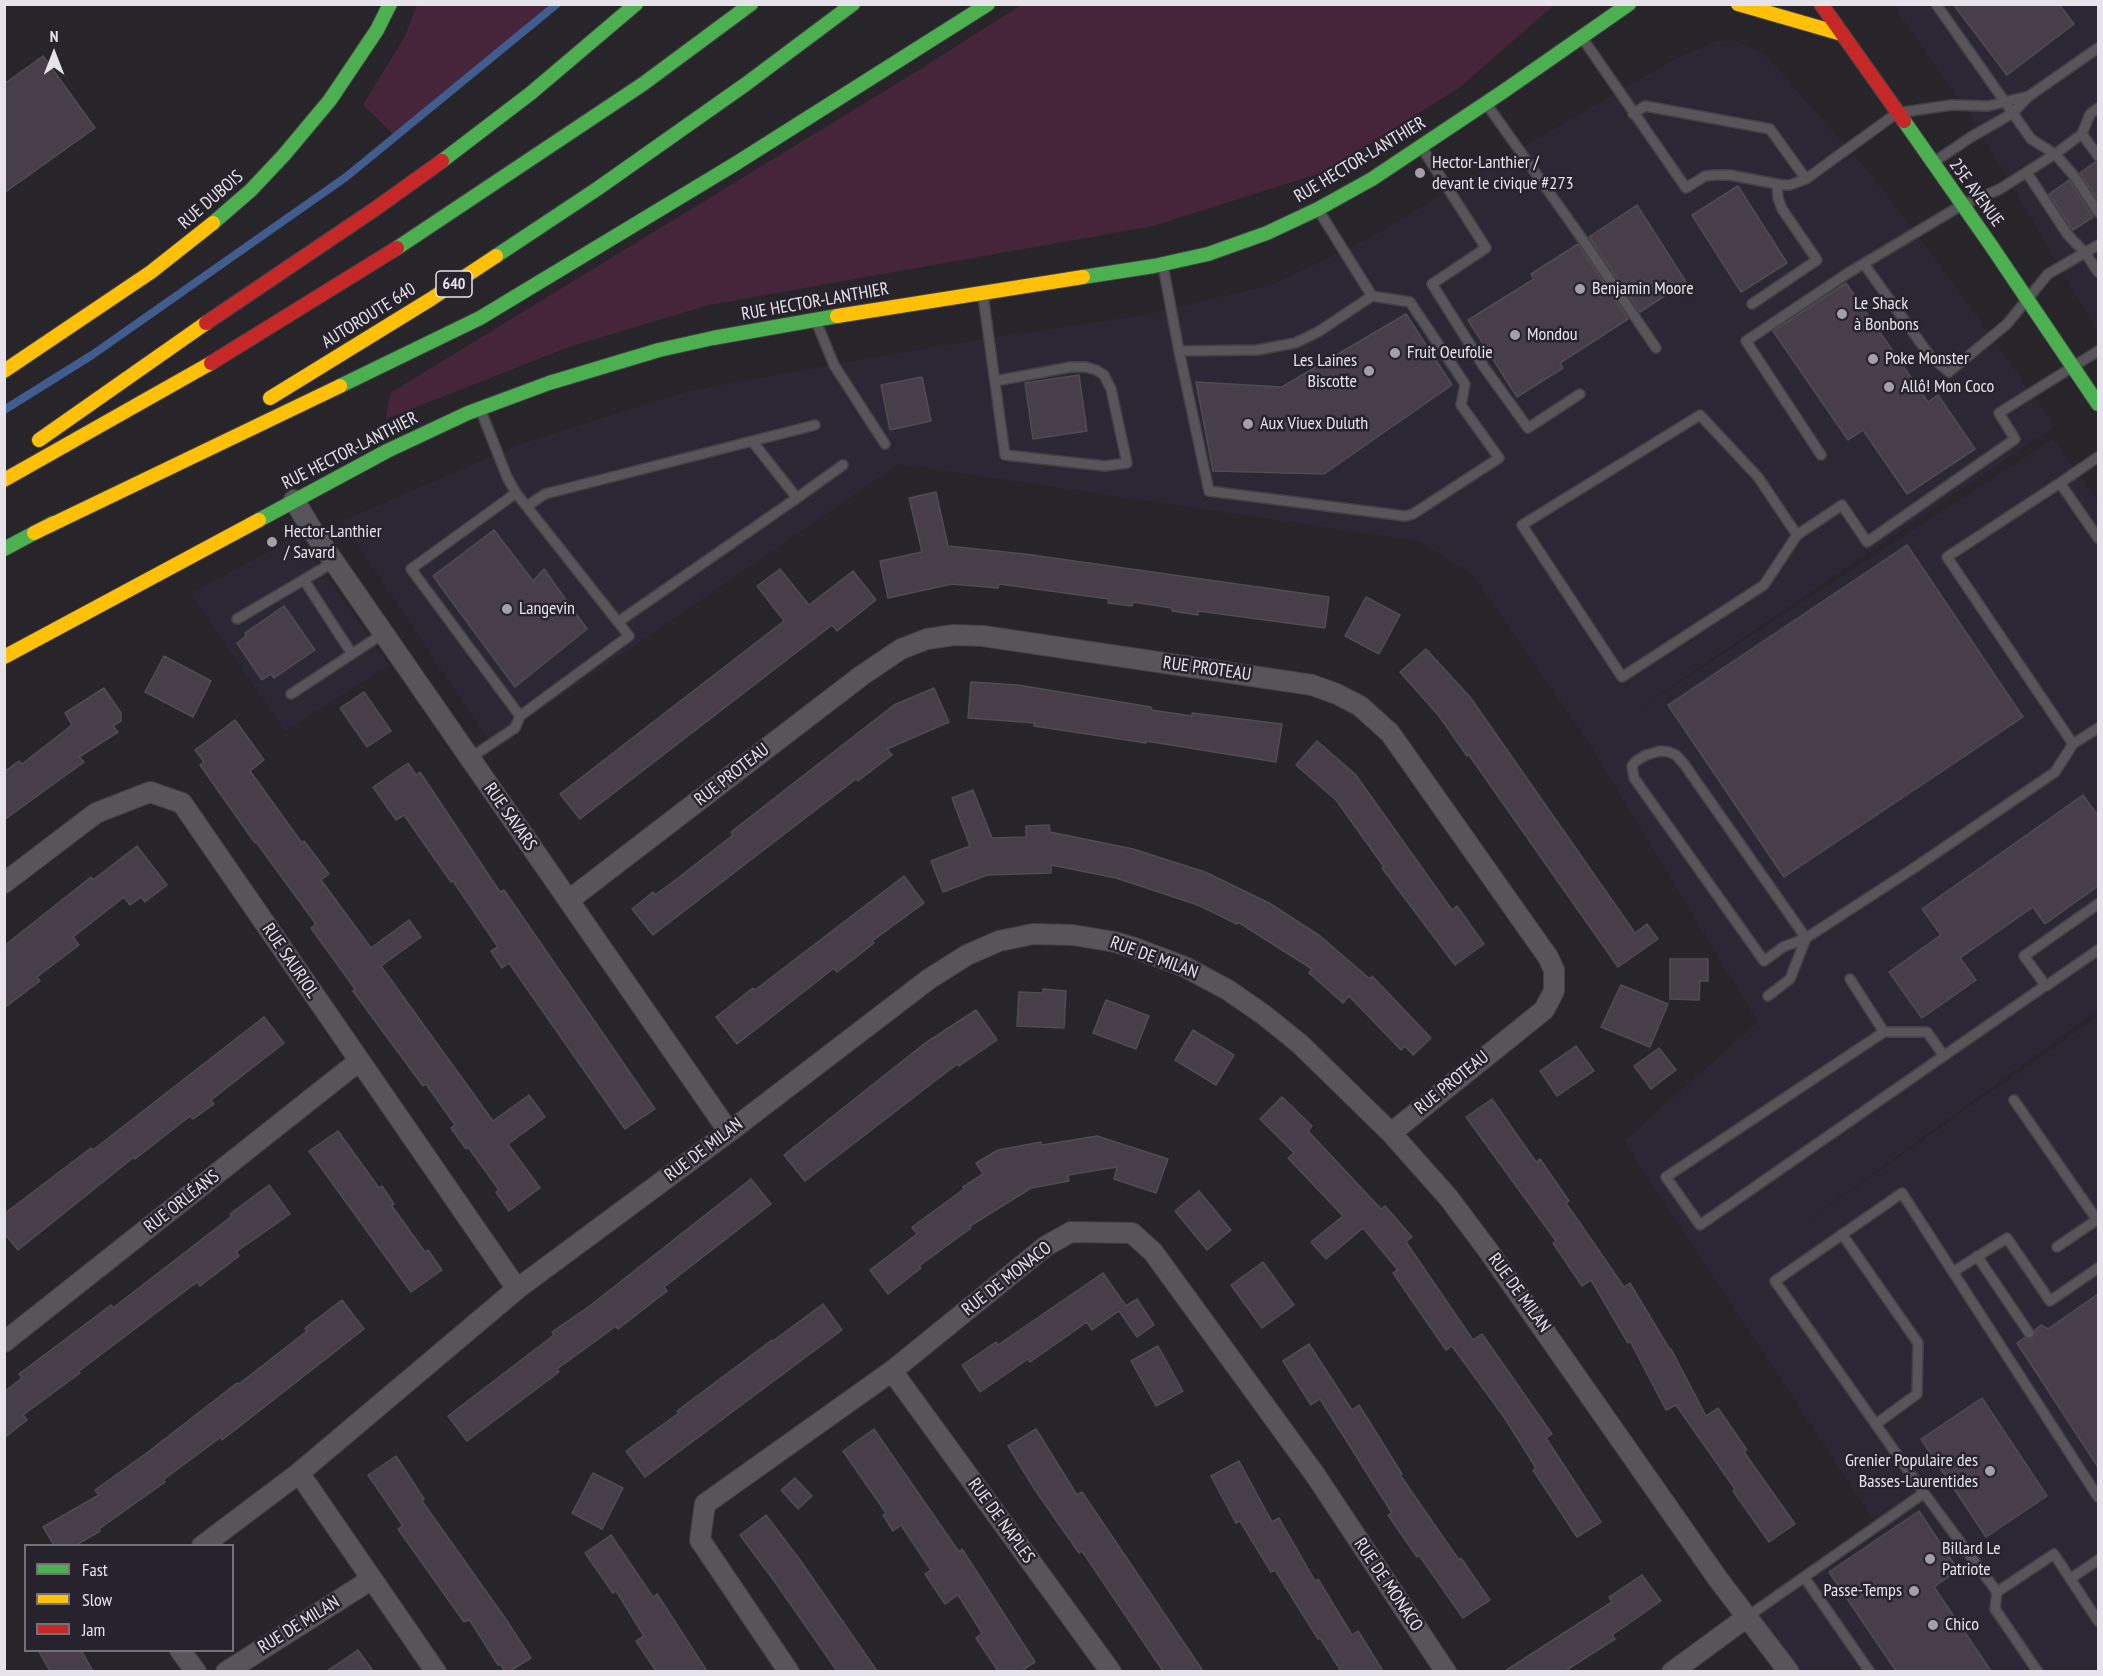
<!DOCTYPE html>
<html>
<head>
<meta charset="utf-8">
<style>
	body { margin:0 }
	#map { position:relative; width:2103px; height:1676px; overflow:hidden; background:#27252a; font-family:"PT Sans Narrow",sans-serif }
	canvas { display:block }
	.frame { position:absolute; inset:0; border:6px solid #e6e3ea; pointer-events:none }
	.legend { position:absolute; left:24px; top:1544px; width:210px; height:108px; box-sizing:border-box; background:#27232c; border:2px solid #737078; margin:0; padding:8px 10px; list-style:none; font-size:18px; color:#e6e3ea }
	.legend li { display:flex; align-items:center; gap:12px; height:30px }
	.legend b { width:30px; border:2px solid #737078 }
	.north { position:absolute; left:24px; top:24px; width:60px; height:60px; -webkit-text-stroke:4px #27232c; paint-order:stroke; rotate:0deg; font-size:16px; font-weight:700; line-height:24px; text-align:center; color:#e6e3ea }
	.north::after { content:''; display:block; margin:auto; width:21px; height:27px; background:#e6e3ea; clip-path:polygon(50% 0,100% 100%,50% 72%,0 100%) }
</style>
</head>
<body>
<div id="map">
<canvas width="2103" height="1676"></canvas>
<div class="frame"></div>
<ul class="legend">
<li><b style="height:8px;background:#4caf50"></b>Fast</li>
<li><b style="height:8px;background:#ffc107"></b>Slow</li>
<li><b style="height:8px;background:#c62828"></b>Jam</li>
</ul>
<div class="north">N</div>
</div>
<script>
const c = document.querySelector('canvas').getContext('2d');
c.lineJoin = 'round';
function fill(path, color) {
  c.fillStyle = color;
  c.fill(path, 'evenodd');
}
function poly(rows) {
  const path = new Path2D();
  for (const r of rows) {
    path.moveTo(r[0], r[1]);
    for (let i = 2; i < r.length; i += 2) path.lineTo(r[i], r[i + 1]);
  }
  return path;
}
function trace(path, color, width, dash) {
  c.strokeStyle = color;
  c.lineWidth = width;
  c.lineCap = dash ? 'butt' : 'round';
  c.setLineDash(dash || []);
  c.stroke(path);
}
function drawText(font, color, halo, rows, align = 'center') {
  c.font = font + ' "PT Sans Narrow",sans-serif';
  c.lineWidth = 5;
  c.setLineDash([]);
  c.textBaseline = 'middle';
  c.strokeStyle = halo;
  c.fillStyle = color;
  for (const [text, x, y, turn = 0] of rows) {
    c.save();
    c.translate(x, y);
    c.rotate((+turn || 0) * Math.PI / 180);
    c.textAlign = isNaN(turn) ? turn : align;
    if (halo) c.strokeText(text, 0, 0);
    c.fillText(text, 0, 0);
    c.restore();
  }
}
fill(poly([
	[1893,5,2098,5,2098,332,1973,119],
	[1735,40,1764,54,1868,171,1945,272,2055,426,1631,714,2053,439,2098,501,2098,1010,1790,1234,2098,1016,2098,1671,1802,1671,1759,1616,1882,1532,1624,1141,1758,1022,1589,743,1474,576,1419,541,899,464,491,744,342,521,520,444,688,391,932,347,1144,315,1271,285,1370,238,1481,171,1677,58,1717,41],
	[296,537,317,563,389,665,285,731,191,593]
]), '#2c2734');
fill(poly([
	[417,5,417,4,552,5,393,134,363,105,405,36],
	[1021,5,1554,5,1459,88,1324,172,1153,226,709,305,569,347,386,419,390,393,914,73]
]), '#46243a');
trace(poly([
	[4,410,92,355,346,177,557,4]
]), '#415d90', 8);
const building = poly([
	[1953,4,2059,4,2074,24,2007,75,1953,4],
	[43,56,95,128,4,193,4,84,43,56],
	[2095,162,2098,163,2098,200,2080,173,2095,162],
	[2069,180,2093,217,2073,230,2049,194,2069,180],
	[1738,186,1787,263,1741,292,1692,215,1738,186],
	[1637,205,1686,282,1640,312,1589,237,1637,205],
	[1578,244,1628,319,1560,363,1563,368,1517,397,1468,320,1534,279,1531,274,1578,244],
	[1846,283,1928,402,1938,395,1975,449,1907,494,1863,430,1848,440,1773,331,1846,283],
	[1406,314,1452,385,1324,474,1213,471,1196,382,1282,387,1406,314],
	[1079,375,1087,431,1033,439,1025,383,1079,375],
	[922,377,931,421,890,430,881,385,922,377],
	[936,492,948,546,1025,554,1329,597,1325,628,1198,611,1198,615,1172,611,1172,608,1133,602,1132,606,1108,603,1109,599,999,584,998,588,952,584,888,598,880,561,922,552,909,498,936,492],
	[494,530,533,581,544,569,587,629,515,687,433,576,494,530],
	[1907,545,2023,717,1784,877,1668,705,1907,545],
	[780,569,809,605,853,571,876,600,837,631,832,625,580,819,560,794,784,621,757,586,780,569],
	[1366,597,1400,615,1379,654,1345,636,1366,597],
	[284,606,315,650,274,678,271,674,262,680,237,643,246,636,245,633,284,606],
	[1426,649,1470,697,1635,933,1647,924,1658,939,1618,967,1469,755,1467,756,1439,716,1400,672,1426,649],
	[164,656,211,681,193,717,145,692,164,656],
	[971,682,1018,685,1151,707,1151,710,1192,716,1192,713,1282,724,1276,762,1146,741,1146,743,1034,726,1035,723,968,718,971,682],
	[104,688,121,713,121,721,113,726,118,732,79,757,84,762,4,820,4,772,19,761,22,764,72,725,65,713,104,688],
	[934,688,949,722,887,749,892,755,858,781,856,779,653,935,632,909,653,892,655,895,673,882,733,835,731,832,894,705,934,688],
	[364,692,391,731,367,747,340,708,364,692],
	[235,720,264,760,250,771,302,843,304,841,329,874,321,880,371,948,409,920,421,937,381,966,493,1121,529,1095,545,1117,508,1144,540,1188,509,1211,496,1192,499,1190,468,1147,466,1149,451,1128,455,1125,426,1084,423,1086,353,991,355,989,311,928,316,924,256,842,255,843,200,765,204,762,195,750,235,720],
	[1317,741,1355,774,1452,910,1457,906,1484,944,1455,965,1382,868,1384,867,1336,800,1296,765,1317,741],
	[408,763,416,775,420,772,500,892,504,890,655,1109,625,1129,509,963,502,968,491,951,498,947,453,881,451,882,404,815,396,820,373,787,408,763],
	[973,790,992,838,1026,837,1026,826,1049,825,1050,832,1133,849,1205,872,1269,903,1320,936,1370,979,1372,976,1431,1038,1413,1055,1405,1046,1401,1050,1349,996,1343,1003,1309,973,1312,969,1238,922,1237,924,1198,905,1116,878,1051,865,1051,873,987,875,943,892,931,861,970,846,952,798,973,790],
	[2083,795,2098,816,2098,886,2045,924,2033,907,1960,958,1976,980,1922,1018,1889,972,1941,935,1922,909,2083,795],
	[137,846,167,885,145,902,141,897,130,905,124,897,73,937,79,945,37,977,40,981,4,1008,4,946,91,877,93,880,137,846],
	[904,876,924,903,872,941,874,943,837,972,834,968,737,1044,716,1017,753,988,755,990,904,876],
	[1670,959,1708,959,1708,981,1700,981,1699,1000,1670,999,1670,959],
	[1621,985,1668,1004,1650,1047,1601,1027,1621,985],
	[1043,989,1066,991,1064,1028,1017,1026,1019,992,1043,993,1043,989],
	[1106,1000,1149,1016,1136,1049,1093,1033,1106,1000],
	[976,1010,997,1040,959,1066,957,1064,805,1181,784,1155,924,1044,976,1010],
	[264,1017,284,1043,211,1100,214,1104,193,1119,190,1116,135,1159,134,1157,18,1250,4,1233,4,1214,91,1148,93,1150,264,1017],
	[1193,1030,1234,1055,1216,1085,1175,1060,1193,1030],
	[1576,1046,1594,1071,1557,1096,1540,1071,1576,1046],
	[1659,1048,1676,1070,1651,1089,1634,1066,1659,1048],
	[1282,1097,1312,1126,1308,1131,1381,1209,1385,1206,1412,1237,1406,1242,1473,1340,1482,1334,1552,1434,1546,1438,1601,1522,1577,1537,1533,1470,1536,1468,1504,1417,1452,1346,1446,1350,1393,1273,1398,1270,1363,1228,1326,1259,1311,1242,1343,1216,1288,1158,1294,1153,1260,1119,1282,1097],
	[1492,1099,1536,1162,1540,1159,1569,1201,1566,1203,1624,1287,1630,1283,1670,1350,1671,1349,1706,1416,1718,1408,1747,1450,1744,1452,1795,1524,1769,1542,1733,1491,1735,1489,1676,1405,1666,1410,1630,1341,1628,1343,1591,1280,1582,1286,1553,1243,1556,1241,1466,1117,1492,1099],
	[338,1131,379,1188,382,1186,394,1204,392,1206,425,1252,428,1250,442,1270,411,1292,309,1151,338,1131],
	[1097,1136,1168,1159,1156,1193,1114,1179,1117,1167,1068,1175,1069,1181,1031,1188,970,1226,971,1228,919,1266,921,1268,888,1294,870,1270,917,1234,912,1227,964,1189,963,1187,983,1174,976,1163,998,1150,1041,1142,1042,1145,1097,1136],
	[751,1179,771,1204,664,1287,667,1291,618,1329,616,1326,557,1369,559,1372,467,1441,448,1416,554,1335,552,1332,591,1305,751,1179],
	[269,1185,290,1214,236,1252,239,1256,200,1286,197,1282,79,1371,80,1373,23,1415,27,1420,4,1438,4,1392,22,1378,19,1374,111,1305,113,1308,232,1216,230,1214,269,1185],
	[1199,1191,1231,1230,1207,1250,1175,1211,1199,1191],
	[1263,1262,1294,1305,1262,1328,1231,1285,1263,1262],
	[1103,1273,1126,1306,1137,1299,1154,1325,1137,1337,1119,1311,1092,1330,1087,1322,1030,1362,1028,1359,980,1392,962,1365,996,1342,998,1345,1103,1273],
	[2098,1294,2098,1467,2017,1343,2024,1338,2032,1339,2035,1335,2035,1330,2041,1325,2048,1329,2098,1294],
	[342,1300,364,1329,222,1440,221,1437,163,1480,165,1482,99,1529,100,1531,76,1545,54,1545,43,1527,99,1495,95,1490,148,1452,237,1383,239,1384,307,1331,305,1328,342,1300],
	[823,1304,842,1330,645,1477,626,1451,679,1413,677,1411,772,1340,773,1341,823,1304],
	[1309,1344,1352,1410,1359,1405,1402,1474,1400,1475,1459,1560,1461,1558,1490,1600,1463,1618,1419,1555,1417,1557,1388,1515,1392,1513,1320,1399,1311,1405,1283,1361,1309,1344],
	[1158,1346,1183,1391,1156,1406,1131,1361,1158,1346],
	[1982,1398,2047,1496,1986,1537,1921,1439,1982,1398],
	[874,1429,959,1552,962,1549,1035,1662,1021,1671,998,1671,976,1638,982,1633,958,1595,945,1604,925,1574,931,1570,901,1525,893,1531,883,1515,886,1513,843,1451,874,1429],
	[1036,1429,1077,1495,1082,1492,1203,1671,1163,1671,1082,1551,1079,1553,1035,1490,1008,1446,1036,1429],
	[396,1456,424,1499,422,1501,505,1618,531,1658,510,1671,505,1671,500,1664,498,1665,469,1619,464,1622,398,1529,403,1526,368,1475,396,1456],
	[1239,1461,1272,1522,1279,1518,1315,1581,1318,1579,1352,1635,1358,1631,1383,1671,1341,1671,1320,1638,1318,1639,1275,1570,1271,1572,1240,1521,1236,1523,1211,1476,1239,1461],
	[593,1473,623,1488,602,1529,572,1513,593,1473],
	[795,1478,812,1496,798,1509,781,1490,795,1478],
	[1919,1511,1958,1570,1934,1587,1991,1671,1896,1671,1829,1572,1919,1511],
	[766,1515,800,1560,877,1671,837,1671,775,1582,740,1535,766,1515],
	[611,1535,653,1597,657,1594,707,1671,656,1671,636,1641,644,1636,616,1591,613,1593,585,1553,611,1535],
	[1642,1575,1661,1601,1612,1635,1615,1639,1565,1671,1505,1671,1612,1602,1609,1597,1642,1575],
	[38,1650,81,1650,93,1671,50,1671,38,1650],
	[358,1650,373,1671,327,1671,358,1650]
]);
fill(building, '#473e49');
trace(building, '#4f4d50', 1.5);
const lane = poly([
	[1583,39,1686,188,1705,176,1715,175,1730,175,1782,185,1790,185,1806,179],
	[1488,106,1583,240,1656,348],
	[2098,108,2090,114,2082,134,2055,154,2075,177,2098,212],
	[1633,114,1645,106,1770,129,1806,179,1897,113,1951,105,1988,106,2029,96],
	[2082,134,2098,156],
	[1422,148,1486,248,1432,284,1484,367,1528,428,1580,394],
	[1934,162,1971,137,2013,113,2029,96,2098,48],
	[2027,173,2068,235,2086,254,2098,272],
	[1864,264,1930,356,1949,372,2007,324,2048,274,2098,245],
	[1163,266,1179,351,1257,350,1295,343,1318,332,1372,296,1319,211],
	[983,295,1005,455,1105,466,1127,463,1111,389,1104,375,1096,370,1086,367,1071,367,995,381],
	[1752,304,1817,260,1782,209,1778,198,1777,185],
	[816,321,834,365,885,444],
	[1179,351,1209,491,1405,516,1413,514,1499,458,1461,405,1465,384,1410,302,1372,296],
	[481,411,507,477,516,493,629,636,520,716,411,569,516,493],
	[1700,415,1758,477,1797,535,1764,585,1622,677,1522,525,1700,415],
	[1821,455,1746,341,1848,273,1962,205,2000,189,2055,154,2031,139,1936,4],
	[2098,457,2060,483,2098,538],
	[2060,483,1947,557,2073,744,2098,728],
	[797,498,843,465],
	[527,506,545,494,815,425],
	[1797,535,1842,505,1867,542,2015,439,1999,413,2098,351],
	[304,580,352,654],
	[237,619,334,562],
	[618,622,797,498,752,441],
	[291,694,384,633],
	[470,758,515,728,520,716],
	[2098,904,2024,956,2046,986,2098,950],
	[1806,938,1684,764,1676,755,1669,752,1660,751,1646,755,1636,761,1632,766,1634,778,1764,961,1783,947,1806,938,1914,868,2055,772,2073,744],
	[1850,979,1884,1032],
	[1768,996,1790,979,1806,938],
	[1944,1056,1927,1032,1884,1032,1666,1177,1700,1225,2046,985],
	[2014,1100,2097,1220],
	[1842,1234,1918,1343,1917,1394,1876,1424],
	[2057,1247,2098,1219],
	[1977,1256,2029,1333],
	[1953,1272,2007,1238,2050,1301,2098,1268],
	[1804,1577,1870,1672],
	[2070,1579,2098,1560],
	[1997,1592,1924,1493,1775,1281,1902,1193,2098,1497],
	[1747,1617,1924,1493],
	[2038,1672,1995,1609,1997,1592,2054,1554,2098,1621]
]);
const street = poly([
	[294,500,314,533,729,1132],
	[4,883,96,813,150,792,182,803,517,1289],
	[569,900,861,676,901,649,927,639,954,635,983,636,1312,685,1337,694,1360,706,1390,733,1548,957,1554,970,1554,991,1544,1010,1391,1133],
	[4,1342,359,1061],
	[892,1371,1111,1672],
	[299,1473,436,1672],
	[202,1546,299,1473,517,1289,729,1132,929,979,967,955,999,941,1033,934,1073,935,1115,942,1135,948,1185,967,1228,990,1264,1015,1300,1044,1391,1133,1448,1197,1487,1249,1718,1579,1789,1672],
	[180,1650,196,1672],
	[226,1672,372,1579],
	[789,1672,700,1540,705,1504,892,1371,1046,1246,1071,1232,1132,1233,1153,1252,1316,1476,1446,1672],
	[1672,1672,1747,1617]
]);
const fast = poly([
	[1904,121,1990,244,2098,404],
	[442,161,531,93,636,4],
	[213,223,251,190,284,155,330,100,377,30,390,4],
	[397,248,643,84,751,4],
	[496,256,597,189,746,84,853,4],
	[1083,277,1154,266,1208,254,1267,233,1318,209,1372,179,1504,91,1629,4],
	[340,386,480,318,735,164,988,4],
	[259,520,387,451,468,413,549,383,659,350,713,338,837,316],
	[4,549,53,523]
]);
const slow = poly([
	[1738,4,1842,34],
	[837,316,1083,277],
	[4,371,151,272,213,223],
	[270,398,431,299,496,256],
	[39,440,206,323],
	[4,480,211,363],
	[34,533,340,386],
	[4,657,259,520]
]);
const jam = poly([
	[1821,4,1904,121],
	[206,323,375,209,442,161],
	[211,363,397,248]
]);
trace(lane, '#434146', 12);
trace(street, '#434146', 22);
trace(fast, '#434146', 16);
trace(slow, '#434146', 16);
trace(jam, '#434146', 16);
trace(lane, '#575559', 9);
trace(street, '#575559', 20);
trace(fast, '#4caf50', 14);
trace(slow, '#ffc107', 14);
trace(jam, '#c62828', 14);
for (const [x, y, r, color] of [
	[1420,173,6,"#a3a0a7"],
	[1580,289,6,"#a3a0a7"],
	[1842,314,6,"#a3a0a7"],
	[1515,335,6,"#a3a0a7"],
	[1395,353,6,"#a3a0a7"],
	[1873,359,6,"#a3a0a7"],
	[1369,371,6,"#a3a0a7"],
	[1889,387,6,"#a3a0a7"],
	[1248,424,6,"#a3a0a7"],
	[272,542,6,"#a3a0a7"],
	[507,609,6,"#a3a0a7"],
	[1990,1471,6,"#a3a0a7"],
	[1930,1559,6,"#a3a0a7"],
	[1914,1591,6,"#a3a0a7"],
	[1933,1625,6,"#a3a0a7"]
]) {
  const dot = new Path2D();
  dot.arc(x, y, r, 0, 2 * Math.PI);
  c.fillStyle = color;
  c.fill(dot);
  trace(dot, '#27232c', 2);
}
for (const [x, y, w] of [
	[454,284,36]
]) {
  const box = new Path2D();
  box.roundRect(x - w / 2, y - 13, w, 26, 4.5);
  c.fillStyle = '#27232c';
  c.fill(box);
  trace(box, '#e6e3ea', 1.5);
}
drawText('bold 16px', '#e6e3ea', null, [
	["640",454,284]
]);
drawText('18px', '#e6e3ea', '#27232c', [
	["RUE HECTOR-LANTHIER",1360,160,-31],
	["25E AVENUE",1976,193,54],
	["RUE DUBOIS",211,200,-41],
	["RUE HECTOR-LANTHIER",815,302,-10],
	["AUTOROUTE 640",369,316,-32],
	["RUE HECTOR-LANTHIER",350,451,-27],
	["RUE PROTEAU",1207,669,8],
	["RUE PROTEAU",732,775,-38],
	["RUE SAVARS",510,817,55],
	["RUE DE MILAN",1154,958,20],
	["RUE SAURIOL",290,961,56],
	["RUE PROTEAU",1452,1083,-39],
	["RUE DE MILAN",704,1150,-37],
	["RUE ORLÉANS",182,1202,-38],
	["RUE DE MONACO",1007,1279,-38],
	["RUE DE MILAN",1519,1293,54],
	["RUE DE NAPLES",1001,1521,54],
	["RUE DE MONACO",1388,1585,56],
	["RUE DE MILAN",299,1625,-32]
]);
drawText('18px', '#e6e3ea', '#27232c', [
	["Hector-Lanthier /",1432,163],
	["devant le civique #273",1432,184],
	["Benjamin Moore",1592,289],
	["Le Shack",1854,304],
	["à Bonbons",1854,325],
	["Mondou",1527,335],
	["Fruit Oeufolie",1407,353],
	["Poke Monster",1885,359],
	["Les Laines",1357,361,"right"],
	["Biscotte",1357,382,"right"],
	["Allô! Mon Coco",1901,387],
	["Aux Viuex Duluth",1260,424],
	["Hector-Lanthier",284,532],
	["/ Savard",284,553],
	["Langevin",519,609],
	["Grenier Populaire des",1978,1461,"right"],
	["Basses-Laurentides",1978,1482,"right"],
	["Billard Le",1942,1549],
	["Patriote",1942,1570],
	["Passe-Temps",1902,1591,"right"],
	["Chico",1945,1625]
], 'left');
</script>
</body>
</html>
